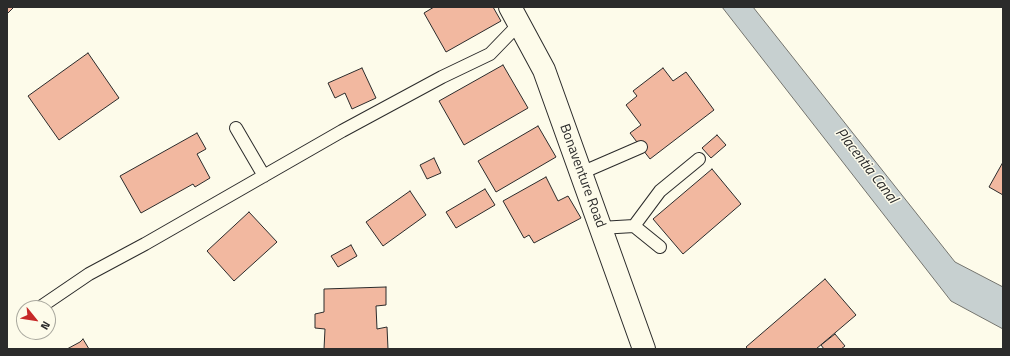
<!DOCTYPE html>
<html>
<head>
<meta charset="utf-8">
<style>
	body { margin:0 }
	#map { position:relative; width:1010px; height:356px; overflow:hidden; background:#fdfbea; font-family:"Titillium Web",sans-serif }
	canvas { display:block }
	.frame { position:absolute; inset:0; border:8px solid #2b2b2b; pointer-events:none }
	.north { position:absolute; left:16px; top:300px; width:40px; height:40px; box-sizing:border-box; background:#fdfbea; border:1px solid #a9a89e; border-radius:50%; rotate:120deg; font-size:11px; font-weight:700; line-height:16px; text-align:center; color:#2b2b2b }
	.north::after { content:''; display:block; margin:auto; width:14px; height:18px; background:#c62828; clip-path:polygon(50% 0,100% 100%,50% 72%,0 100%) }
</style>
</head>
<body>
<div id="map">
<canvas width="1010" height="356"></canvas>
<div class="frame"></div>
<div class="north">N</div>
</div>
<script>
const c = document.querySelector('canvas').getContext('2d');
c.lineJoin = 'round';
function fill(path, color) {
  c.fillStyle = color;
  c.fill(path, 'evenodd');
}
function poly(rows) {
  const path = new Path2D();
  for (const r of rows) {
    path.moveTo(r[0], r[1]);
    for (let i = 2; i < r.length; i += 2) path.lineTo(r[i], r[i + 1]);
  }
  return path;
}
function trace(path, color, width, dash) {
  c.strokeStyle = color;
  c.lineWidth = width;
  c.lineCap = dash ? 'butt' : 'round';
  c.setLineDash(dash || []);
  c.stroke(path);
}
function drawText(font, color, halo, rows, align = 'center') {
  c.font = font + ' "Titillium Web",sans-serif';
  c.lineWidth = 3;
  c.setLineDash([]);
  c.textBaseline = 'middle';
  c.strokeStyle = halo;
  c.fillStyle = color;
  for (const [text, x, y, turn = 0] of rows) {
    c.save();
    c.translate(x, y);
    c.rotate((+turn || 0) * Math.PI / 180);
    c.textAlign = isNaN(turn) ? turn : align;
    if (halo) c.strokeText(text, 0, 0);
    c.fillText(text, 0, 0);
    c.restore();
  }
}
const water = poly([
	[722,7,753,7,955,262,1003,287,1003,329,951,301,722,7]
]);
fill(water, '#c7d0d0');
trace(water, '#74746e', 1);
const building = poly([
	[7,7,14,7,7,14,7,7],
	[434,7,493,7,501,21,446,52,424,13,434,7],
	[88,53,119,98,59,140,28,96,88,53],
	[503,65,528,108,464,145,439,101,503,65],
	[362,68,376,98,352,109,345,93,335,98,328,83,362,68],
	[663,68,673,81,686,72,714,110,650,159,630,133,641,125,626,105,637,96,633,91,663,68],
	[538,126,556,157,496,192,478,161,538,126],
	[197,133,206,149,197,154,210,178,195,187,193,184,141,213,120,176,197,133],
	[717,135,726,145,711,158,702,148,717,135],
	[434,158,441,173,427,179,420,165,434,158],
	[1003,162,1003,195,989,187,1003,162],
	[712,169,741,204,683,254,653,219,712,169],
	[546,177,558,201,568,196,581,218,534,243,529,235,524,238,503,201,546,177],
	[485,189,495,205,456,228,446,212,485,189],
	[410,191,426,215,383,246,366,222,410,191],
	[249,212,277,242,234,281,207,251,249,212],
	[351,245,357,256,338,267,331,256,351,245],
	[825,279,856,315,816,349,748,349,746,347,825,279],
	[386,287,386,305,376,306,377,329,387,327,388,349,324,349,325,329,315,328,315,314,324,312,324,289,386,287],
	[835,334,845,346,841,349,824,349,821,345,835,334],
	[83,339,89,349,67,349,80,342,83,339]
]);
fill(building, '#f2b8a0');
trace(building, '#2b2b2b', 1);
const lane = poly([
	[236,128,264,176],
	[581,173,641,147],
	[634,226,660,191,699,159],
	[600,228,634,226,660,247],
	[39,308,89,274,145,244,342,131,442,77,490,54,519,24]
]);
const secondary = poly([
	[510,7,544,70,644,349]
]);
trace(lane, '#2b2b2b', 14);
trace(secondary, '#2b2b2b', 24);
trace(lane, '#fdfbea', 12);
trace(secondary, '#fdfbea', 22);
drawText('14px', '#2b2b2b', '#fdfbea', [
	["Bonaventure Road",582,176,70]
]);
drawText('italic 15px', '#2b2b2b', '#fdfbea', [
	["Placentia Canal",866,166,52]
]);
</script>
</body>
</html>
